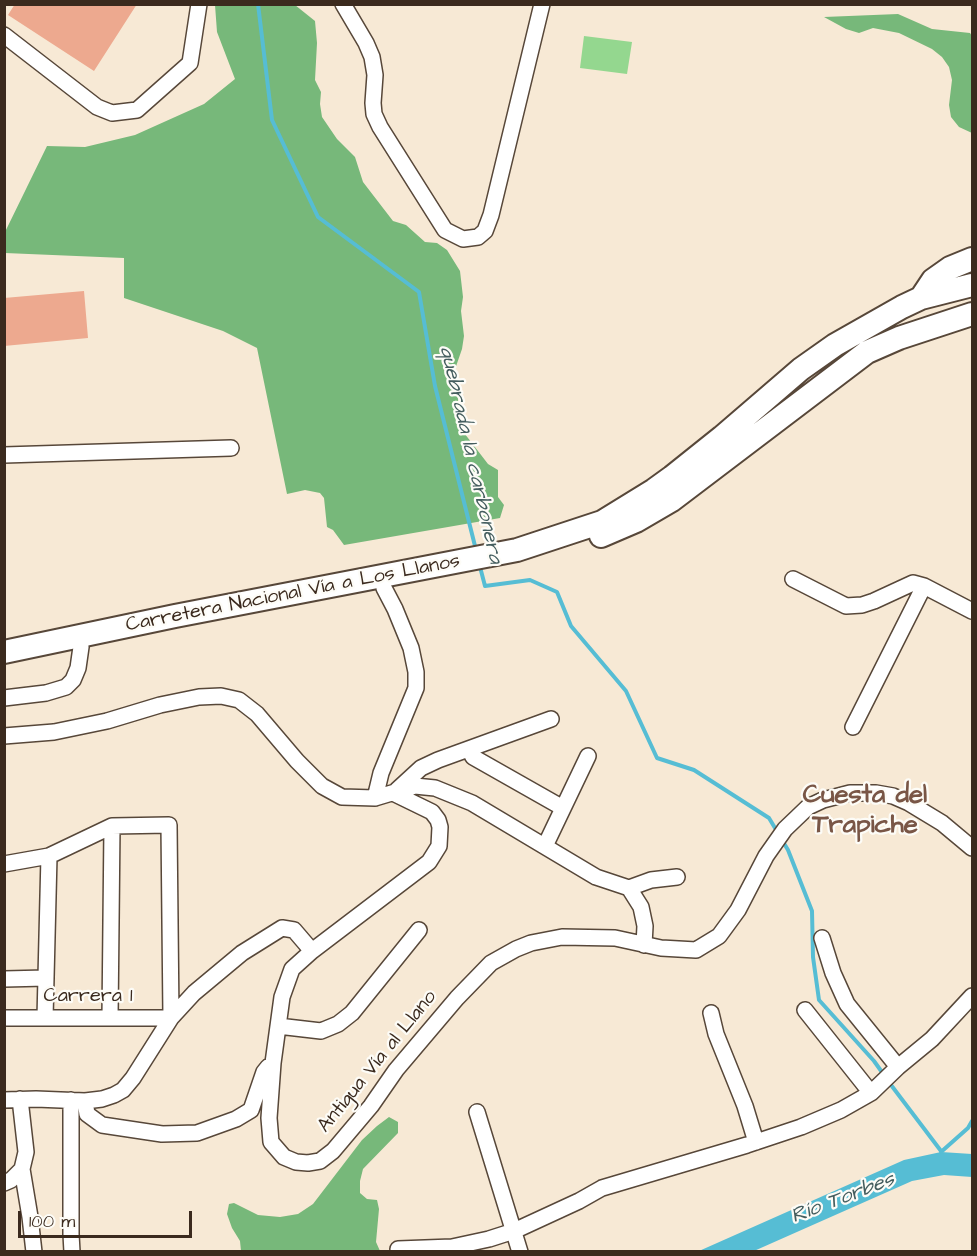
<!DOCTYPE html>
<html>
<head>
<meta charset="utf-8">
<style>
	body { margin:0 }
	#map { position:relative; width:977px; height:1256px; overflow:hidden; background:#f7e9d5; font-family:"Architects Daughter",sans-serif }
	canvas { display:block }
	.frame { position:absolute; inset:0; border:6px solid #3b2a1e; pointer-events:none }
	.scale { position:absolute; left:18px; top:1211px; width:174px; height:27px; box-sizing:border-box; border:3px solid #3b2a1e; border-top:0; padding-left:8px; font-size:18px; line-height:21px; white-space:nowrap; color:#3b2a1e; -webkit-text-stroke:4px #fdfcf7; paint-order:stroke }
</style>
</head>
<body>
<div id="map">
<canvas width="977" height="1256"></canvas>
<div class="frame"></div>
<div class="scale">100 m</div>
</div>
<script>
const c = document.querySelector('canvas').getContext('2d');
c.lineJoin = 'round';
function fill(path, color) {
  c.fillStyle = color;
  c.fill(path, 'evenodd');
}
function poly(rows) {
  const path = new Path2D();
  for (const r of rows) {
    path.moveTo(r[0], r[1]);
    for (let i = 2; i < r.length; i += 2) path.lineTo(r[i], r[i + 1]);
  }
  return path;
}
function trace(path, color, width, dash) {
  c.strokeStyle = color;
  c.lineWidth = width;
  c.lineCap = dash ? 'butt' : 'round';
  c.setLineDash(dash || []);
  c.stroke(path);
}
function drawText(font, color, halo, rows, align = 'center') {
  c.font = font + ' "Architects Daughter",sans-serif';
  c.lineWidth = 4.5;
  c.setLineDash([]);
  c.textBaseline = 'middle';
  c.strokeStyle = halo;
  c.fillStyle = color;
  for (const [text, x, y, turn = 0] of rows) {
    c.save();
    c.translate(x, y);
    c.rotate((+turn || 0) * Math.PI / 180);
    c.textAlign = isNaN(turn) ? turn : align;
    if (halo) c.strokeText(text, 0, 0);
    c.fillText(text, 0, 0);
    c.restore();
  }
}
fill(poly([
	[584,36,632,42,627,74,580,68]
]), '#94d78f');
fill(poly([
	[215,5,295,5,315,21,317,43,315,80,321,92,320,104,322,117,337,139,355,157,363,182,393,221,406,225,425,242,437,243,447,250,460,271,463,297,461,311,464,336,462,349,453,375,458,399,458,425,488,464,498,470,498,497,504,505,500,518,344,545,333,530,327,527,324,498,320,493,305,490,287,494,257,348,223,331,124,298,124,258,5,253,5,232,47,146,85,147,135,135,204,104,235,79,217,32],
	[898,14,932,29,970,33,972,36,972,133,959,127,951,117,949,105,952,80,949,67,942,57,932,49,899,33,873,28,859,33,846,29,824,17],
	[389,1117,398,1122,398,1133,363,1169,360,1181,360,1193,367,1199,377,1200,379,1209,376,1242,380,1251,241,1251,240,1241,232,1228,227,1214,229,1204,234,1203,258,1215,280,1217,298,1214,313,1204,362,1140,377,1126]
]), '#77b87a');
fill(poly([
	[941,1152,972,1154,972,1177,944,1175,912,1181,754,1251,699,1251,904,1160]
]), '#56bdd4');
trace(poly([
	[258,4,272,120,318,217,419,292,435,386,476,550],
	[479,563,485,586,530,580,557,592,571,626,626,691,657,758,694,770,769,818,778,833],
	[782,840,788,850,812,911,813,957,819,1000,874,1061,884,1075],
	[888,1081,941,1151],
	[941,1152,968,1128,972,1121]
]), '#56bdd4', 4);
fill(poly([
	[15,4,137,4,94,71,8,15],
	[84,291,88,338,4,346,4,298]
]), '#eda98f');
const minor = poly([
	[343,4,366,43,372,57,375,75,373,103,374,114,380,127,445,230,463,239,478,237,485,231,491,215,542,4],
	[4,35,97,107,112,113,137,110,190,63,199,4],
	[4,455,231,448],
	[793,579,846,606,862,605,874,601,913,583,924,586,972,611],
	[4,698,46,693,66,687,73,680,78,668,81,647],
	[853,727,924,586],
	[4,736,54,732,107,721,160,705,199,697,221,696,239,700,257,714,297,761,322,786,342,797,375,798,415,786,435,788,472,803,596,877,629,888,641,907,645,926,644,945],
	[469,749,473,757,563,808],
	[397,790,421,768,438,760,551,719],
	[393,793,432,812,438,820,440,827,439,846,429,862,312,951,292,969,282,997,273,1063,269,1118,271,1142,284,1157,296,1162,308,1163,320,1161,333,1151,371,1106,396,1070,457,998,491,963,516,949,531,943,562,937,615,938,661,948,696,950,719,936,738,910,766,856,785,829,808,807,823,800,850,793,876,793,893,796,909,803,942,823,972,848],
	[375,798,381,773,416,688,416,672,411,648,395,609,384,588],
	[545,846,588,756],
	[4,864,49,856,112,826,169,825,171,1018,4,1018],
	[629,888,651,880,677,877],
	[822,938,833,973,847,1004,898,1067],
	[4,979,46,978],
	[805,1010,871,1093],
	[711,1013,716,1034,745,1106,756,1142],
	[45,1018,49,856],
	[110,1018,112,826],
	[278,1026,321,1031,338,1024,352,1013,419,930],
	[4,1100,36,1099,85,1101,102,1099,114,1095,123,1090,133,1078,171,1018,194,993,242,953,282,928,294,930,312,951],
	[71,1100,71,1234,72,1252],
	[85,1101,87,1114,102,1125,162,1134,197,1133,236,1119,251,1110,264,1072,268,1067],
	[477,1112,520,1252],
	[22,1169,30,1217,34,1252],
	[4,1183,11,1180,22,1169,26,1152,20,1099],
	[398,1249,452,1247,489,1239,514,1231,579,1201,602,1188,747,1145,801,1127,841,1110,871,1093,898,1067,932,1039,972,996]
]);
const highway = poly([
	[921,298,933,280,950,268,972,259],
	[601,536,636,521,672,500,867,352,899,338,972,314],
	[4,652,175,616,517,550,602,522,654,490,672,477,722,437,801,369,835,345,902,307,921,298,972,285]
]);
trace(minor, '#574739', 18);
trace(highway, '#574739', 26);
trace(minor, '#fff', 15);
trace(highway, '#fff', 22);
drawText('20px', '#3b2a1e', '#fdfcf7', [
	["Carretera Nacional Vía a Los Llanos",293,594,-11],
	["Carrera 1",88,997],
	["Antigua Vía al Llano",378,1062,-51]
]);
drawText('italic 21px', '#445d5e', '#fdfcf7', [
	["quebrada la carbonera",470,455,77],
	["Río Torbes",843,1199,-21]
]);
drawText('bold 26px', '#795646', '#fdfcf7', [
	["Cuesta del",865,797],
	["Trapiche",865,827]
]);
</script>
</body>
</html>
